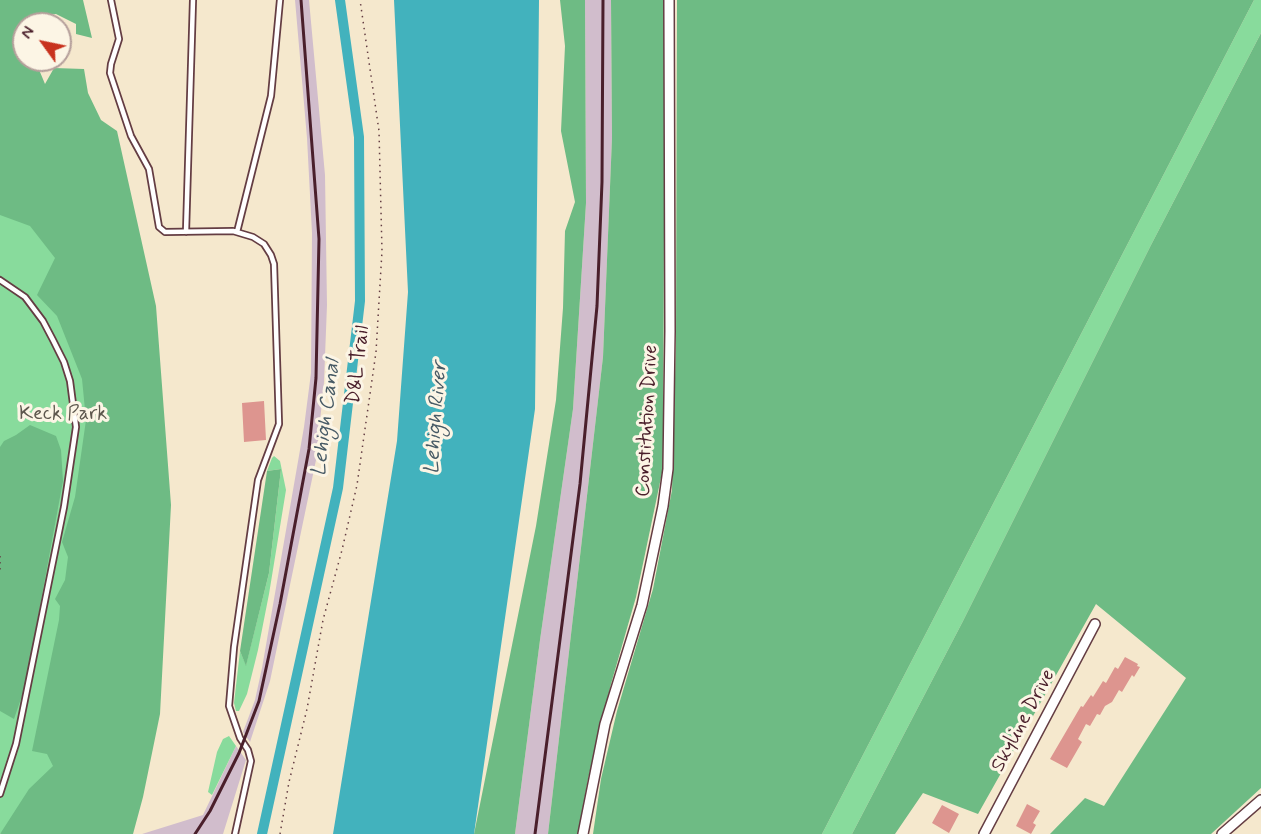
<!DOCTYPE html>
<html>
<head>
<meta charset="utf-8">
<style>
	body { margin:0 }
	#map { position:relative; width:1261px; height:834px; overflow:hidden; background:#f5e8cd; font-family:Mynerve,sans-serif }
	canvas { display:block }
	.north { position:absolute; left:12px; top:12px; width:60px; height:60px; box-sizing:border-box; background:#fcf5e5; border:2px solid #b59f9b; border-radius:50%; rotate:303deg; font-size:16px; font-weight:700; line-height:24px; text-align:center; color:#4a1f2b }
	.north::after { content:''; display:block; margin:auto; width:21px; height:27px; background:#c8321e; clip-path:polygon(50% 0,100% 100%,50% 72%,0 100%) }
</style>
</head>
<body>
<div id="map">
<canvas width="1261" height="834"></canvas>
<div class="north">N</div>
</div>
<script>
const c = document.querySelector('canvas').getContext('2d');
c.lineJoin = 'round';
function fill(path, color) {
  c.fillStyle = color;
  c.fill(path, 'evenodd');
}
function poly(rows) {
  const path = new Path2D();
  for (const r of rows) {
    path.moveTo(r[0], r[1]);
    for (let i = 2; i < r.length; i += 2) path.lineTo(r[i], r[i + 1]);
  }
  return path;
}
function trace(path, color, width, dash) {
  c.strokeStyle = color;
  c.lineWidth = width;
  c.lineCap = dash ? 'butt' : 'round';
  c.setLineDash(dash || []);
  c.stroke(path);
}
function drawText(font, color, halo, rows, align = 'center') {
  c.font = font + ' Mynerve,sans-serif';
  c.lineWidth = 6;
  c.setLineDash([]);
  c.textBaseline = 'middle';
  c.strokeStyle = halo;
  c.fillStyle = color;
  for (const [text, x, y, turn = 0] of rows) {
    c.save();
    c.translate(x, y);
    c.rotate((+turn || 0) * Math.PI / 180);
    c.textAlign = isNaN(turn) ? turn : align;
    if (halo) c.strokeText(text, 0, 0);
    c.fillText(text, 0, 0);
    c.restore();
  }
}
fill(poly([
	[295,0,309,0,325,175,327,305,324,382,316,460,270,681,250,742,243,732,255,700,262,668,304,427,311,373,312,233,307,138],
	[585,0,611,0,612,138,603,357,548,834,515,834,540,640,573,409,586,203],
	[236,746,246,760,223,834,142,834,203,815]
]), '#d1bdcc');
fill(poly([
	[1254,0,1261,0,1261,33,1151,245,963,621,852,834,822,834],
	[0,144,91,261,86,741,0,834],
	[274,456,280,461,286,490,269,594,258,650,247,694,239,711,236,711,234,703,240,651,246,665,269,573,281,469,267,471,272,458],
	[229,736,236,746,212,795,208,792,217,752,223,739]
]), '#88db9c');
fill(poly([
	[0,0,83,0,92,38,76,34,76,24,56,14,38,16,32,24,24,24,24,60,35,60,45,84,54,68,84,69,88,93,101,120,117,131,156,306,171,505,160,714,143,797,133,834,0,834,29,789,53,766,47,754,32,751,59,620,60,606,55,599,65,580,68,557,62,542,75,497,86,420,82,379,57,316,37,295,55,258,30,226,0,215],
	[560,0,585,0,586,203,573,409,540,640,515,834,474,834,536,526,556,400,563,308,565,231,575,202,561,131,565,46],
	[611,0,665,0,663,468,636,597,611,684,588,779,578,834,548,834,603,357,612,138],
	[677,0,1254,0,822,834,593,834,601,779,617,711,653,589,672,490,676,341],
	[1261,33,1261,788,1211,834,1050,834,1085,798,1104,806,1186,678,1096,604,978,814,923,793,895,834,852,834,963,621,1151,245],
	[30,425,56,436,61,450,63,481,25,687,14,719,0,711,0,447,4,441,16,435],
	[281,469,269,573,246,666,240,651,267,471]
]), '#6ebb84');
fill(poly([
	[394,0,539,0,535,409,474,834,333,834,397,441,408,292]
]), '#42b2bd');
trace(poly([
	[262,834,338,488,360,301,359,137,340,0]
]), '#42b2bd', 10);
fill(poly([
	[264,401,266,440,244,442,242,403],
	[1125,657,1138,664,1137,666,1140,667,1134,677,1132,675,1122,692,1119,690,1112,702,1105,706,1100,715,1097,714,1090,726,1086,724,1078,739,1082,742,1067,768,1050,759,1081,706,1083,707,1091,695,1093,697,1103,681,1106,683,1115,667,1118,669],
	[1027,804,1040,811,1033,823,1036,825,1031,834,1016,826],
	[942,805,959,814,949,833,932,823]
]), '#dd958f');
const lane = poly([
	[111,0,119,39,111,64,110,73,131,136,149,169,159,227,165,232,233,231,253,237,264,244,271,255,274,264,279,424,258,480,234,647,229,706,240,738,248,750,251,761,235,834],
	[186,232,193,0],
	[237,232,271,96,280,0],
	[0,280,25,297,43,321,53,340,64,362,70,381,76,427,64,507,16,744,0,794]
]);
const street = poly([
	[583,834,605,724,642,605,663,506,668,469,670,331,669,0],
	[984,834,1095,624],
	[1222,834,1261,800]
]);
trace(lane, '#643d43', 8);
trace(street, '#643d43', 12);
trace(poly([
	[0,556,0,573],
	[280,834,289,782,307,709,323,620,342,550,357,485,376,352,382,251,379,131,360,0]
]), '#643d43', 1.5, [1.5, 4.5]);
trace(lane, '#fff', 4.5);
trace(street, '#fff', 9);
trace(poly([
	[195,834,210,811,239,753,259,701,280,604,309,449,316,378,319,239,301,0],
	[535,834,580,484,597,306,602,182,603,0]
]), '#4a1f2b', 3);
drawText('20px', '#4a1f2b', '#fcf5e5', [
	["D&L Trail",359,365,-83],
	["Constitution Drive",648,421,-87],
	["Skyline Drive",1024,721,-62]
]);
drawText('20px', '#5d574d', '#fcf5e5', [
	["Keck Park",63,415]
]);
drawText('italic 21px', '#475a65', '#fcf5e5', [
	["Lehigh Canal",327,418,-83],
	["Lehigh River",437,418,-86]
]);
</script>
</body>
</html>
